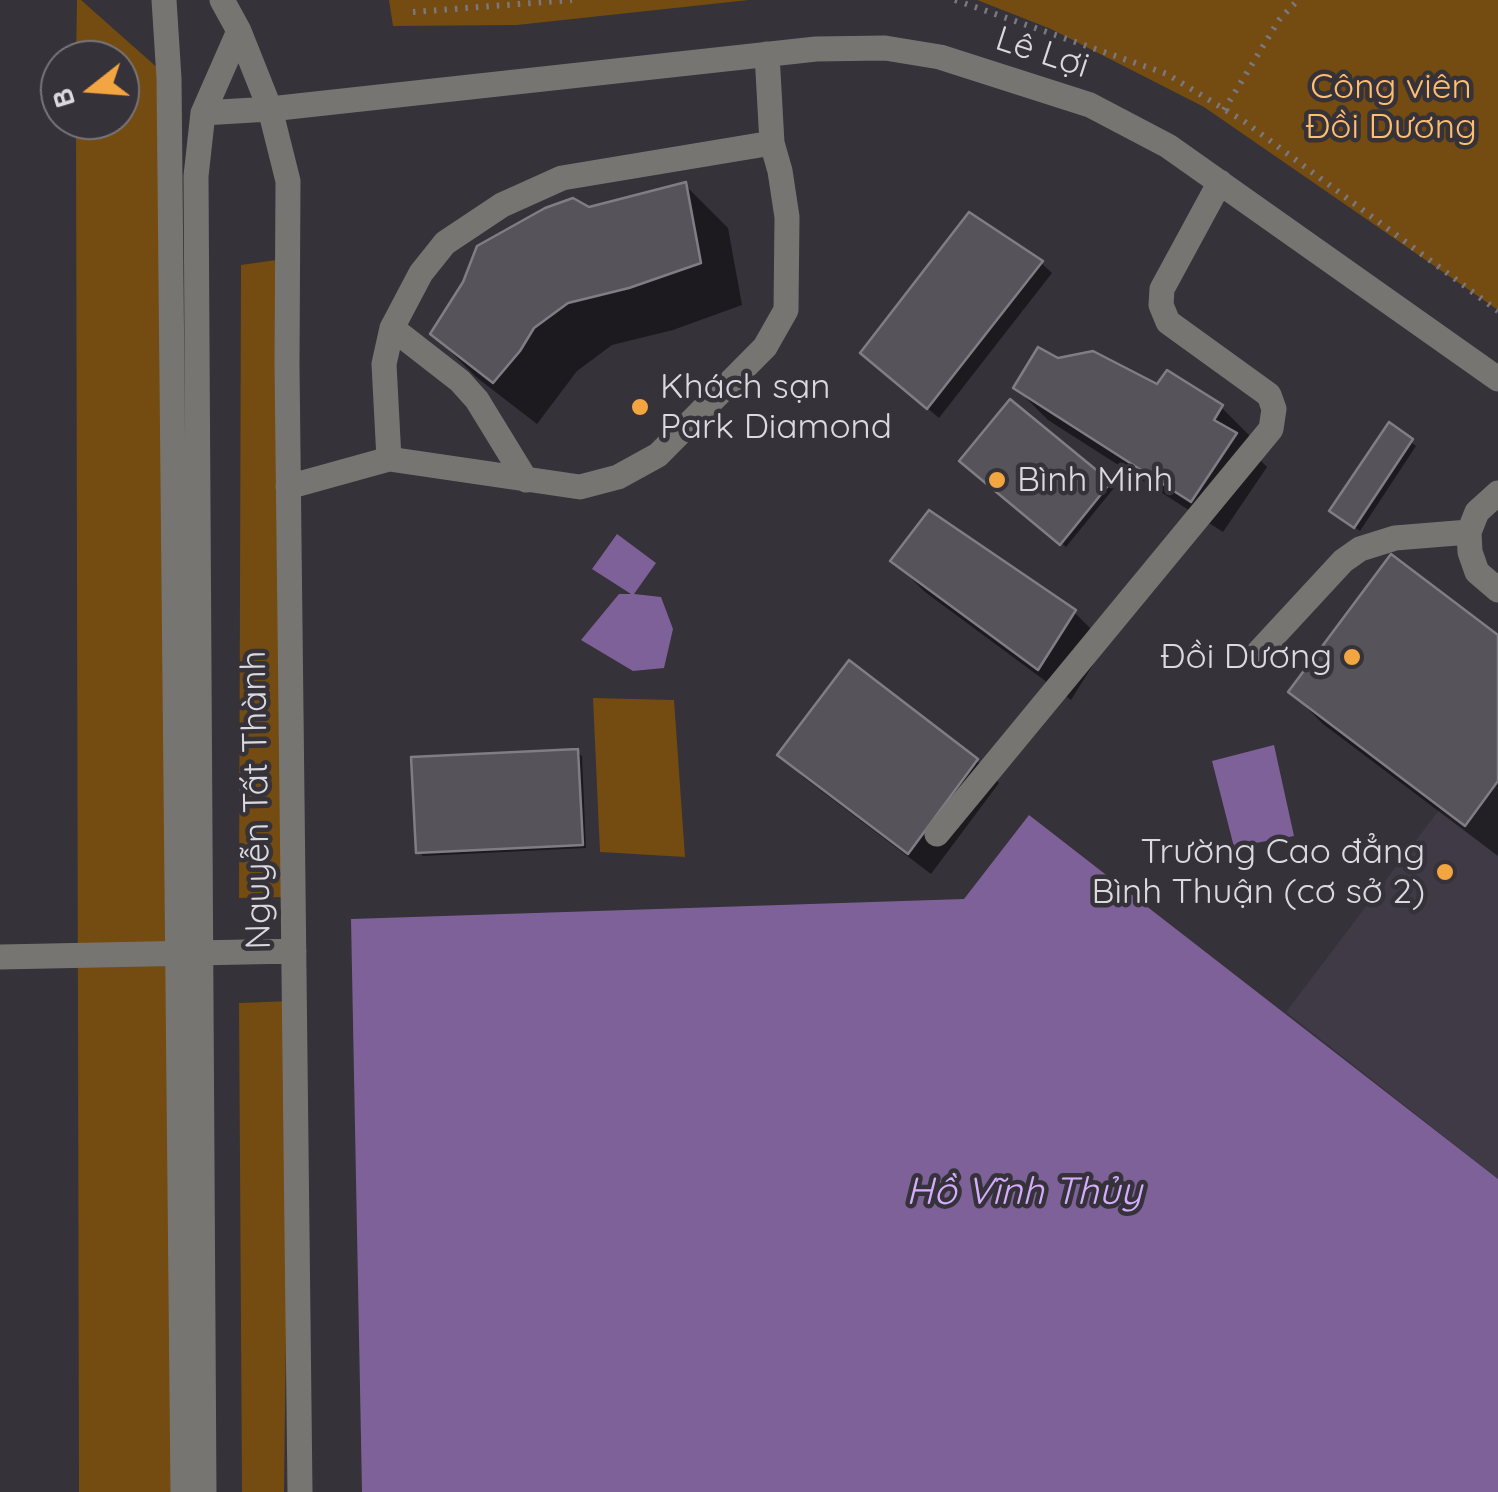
<!DOCTYPE html>
<html>
<head>
<meta charset="utf-8">
<style>
	body { margin:0 }
	#map { position:relative; width:1498px; height:1492px; overflow:hidden; background:#353239; font-family:Quicksand,sans-serif }
	canvas { display:block }
	.north { position:absolute; left:40px; top:40px; width:100px; height:100px; box-sizing:border-box; background:#353239; border:2px solid #77757b; border-radius:50%; rotate:253deg; font-size:28px; font-weight:700; line-height:40px; text-align:center; color:#dbd9de }
	.north::after { content:''; display:block; margin:auto; width:35px; height:45px; background:#f2a540; clip-path:polygon(50% 0,100% 100%,50% 72%,0 100%) }
</style>
</head>
<body>
<div id="map">
<canvas width="1498" height="1492"></canvas>
<div class="north">B</div>
</div>
<script>
const c = document.querySelector('canvas').getContext('2d');
c.lineJoin = 'round';
function fill(path, color) {
  c.fillStyle = color;
  c.fill(path, 'evenodd');
}
function poly(rows) {
  const path = new Path2D();
  for (const r of rows) {
    path.moveTo(r[0], r[1]);
    for (let i = 2; i < r.length; i += 2) path.lineTo(r[i], r[i + 1]);
  }
  return path;
}
function trace(path, color, width, dash) {
  c.strokeStyle = color;
  c.lineWidth = width;
  c.lineCap = dash ? 'butt' : 'round';
  c.setLineDash(dash || []);
  c.stroke(path);
}
function drawText(font, color, halo, rows, align = 'center') {
  c.font = font + ' Quicksand,sans-serif';
  c.lineWidth = 9;
  c.setLineDash([]);
  c.textBaseline = 'middle';
  c.strokeStyle = halo;
  c.fillStyle = color;
  for (const [text, x, y, turn = 0] of rows) {
    c.save();
    c.translate(x, y);
    c.rotate((+turn || 0) * Math.PI / 180);
    c.textAlign = isNaN(turn) ? turn : align;
    if (halo) c.strokeText(text, 0, 0);
    c.fillText(text, 0, 0);
    c.restore();
  }
}
fill(poly([
	[1498,732,1498,1179,1286,1012]
]), '#403a46');
fill(poly([
	[77,0,81,0,169,78,183,1492,79,1492,76,120,120,120,120,60,76,60],
	[389,0,749,0,517,25,393,26],
	[977,0,1498,0,1498,310,1204,107,1051,29],
	[283,259,285,897,239,898,241,265],
	[593,698,674,700,685,857,600,852],
	[290,1001,284,1492,242,1492,239,1003]
]), '#744b10');
fill(poly([
	[617,534,656,563,634,594,661,597,673,629,664,668,633,671,581,640,619,594,631,594,592,569],
	[1274,745,1294,836,1234,847,1212,761],
	[1029,815,1498,1179,1498,1492,362,1492,351,919,964,899]
]), '#7e6199');
fill(poly([
	[685,185,728,228,742,305,673,330,612,345,577,371,537,424,476,377,433,334,589,210],
	[1041,263,1052,273,939,418,874,363],
	[1058,360,1221,407,1253,439,1248,448,1267,467,1223,532,1048,420,1016,388],
	[1389,426,1416,446,1360,531,1337,515],
	[967,466,1110,483,1114,488,1066,547],
	[893,560,1074,612,1106,644,1071,700,925,592],
	[1498,638,1498,856,1323,724,1291,692],
	[577,752,582,756,586,848,423,856,418,851],
	[781,755,977,761,999,783,931,874,803,777]
]), '#0007');
const building = poly([
	[686,182,701,263,629,288,568,303,534,328,520,351,493,383,430,334,463,282,477,246,545,208,573,198,589,207,686,182],
	[969,212,1043,261,927,409,860,353,969,212],
	[1038,347,1058,358,1093,351,1157,384,1167,370,1223,405,1214,420,1237,433,1191,502,1013,388,1038,347],
	[1010,399,1111,482,1060,545,959,461,1010,399],
	[1389,422,1413,439,1354,528,1329,511,1389,422],
	[929,510,1076,610,1038,670,890,561,929,510],
	[1391,554,1498,635,1498,781,1465,826,1288,692,1391,554],
	[849,660,978,759,908,854,777,755,849,660],
	[578,749,583,845,416,853,411,757,578,749]
]);
fill(building, '#57535a');
trace(building, '#817d85', 2.5);
trace(poly([
	[955,0,1167,74,1245,122,1498,311],
	[413,12,572,0],
	[1224,110,1279,20,1298,0]
]), '#7a777e', 6, [2.5, 8]);
trace(poly([
	[164,0,169,78,183,1492],
	[222,0,239,31,270,109,288,181,287,365,300,1492],
	[203,113,270,109,816,49,885,48,940,57,1090,105,1168,146,1498,379],
	[392,328,460,381,477,400,526,480],
	[389,459,384,364,392,328,421,273,445,243,502,205,562,178,772,143],
	[288,487,389,459,580,487,618,477,658,455,765,347,786,310,787,217,780,171,772,143,767,54],
	[1498,493,1477,512,1469,532,1470,552,1477,572,1498,590],
	[1256,655,1343,561,1360,549,1395,538,1469,532],
	[937,834,1271,429,1274,409,1269,395,1168,322,1161,305,1162,289,1220,182],
	[0,957,294,951],
	[204,1492,196,176,203,113,239,31]
]), '#777572', 25);
for (const [x, y, r, color] of [
	[640,407,10,"#f2a540"],
	[997,480,10,"#f2a540"],
	[1352,657,10,"#f2a540"],
	[1445,872,10,"#f2a540"]
]) {
  const dot = new Path2D();
  dot.arc(x, y, r, 0, 2 * Math.PI);
  c.fillStyle = color;
  c.fill(dot);
  trace(dot, '#353239', 4);
}
drawText('35px', '#dbd9de', '#353239', [
	["Lê Lợi",1042,53,18],
	["Nguyễn Tất Thành",257,800,-91]
]);
drawText('35px', '#febd6f', '#353239', [
	["Công viên",1391,87],
	["Đồi Dương",1391,127]
]);
drawText('35px', '#dbd9de', '#353239', [
	["Khách sạn",660,387],
	["Park Diamond",660,427],
	["Bình Minh",1017,480],
	["Đồi Dương",1332,657,"right"],
	["Trường Cao đẳng",1425,852,"right"],
	["Bình Thuận (cơ sở 2)",1425,892,"right"]
], 'left');
drawText('italic 38px', '#d6acff', '#353239', [
	["Hồ Vĩnh Thủy",1024,1193]
]);
</script>
</body>
</html>
